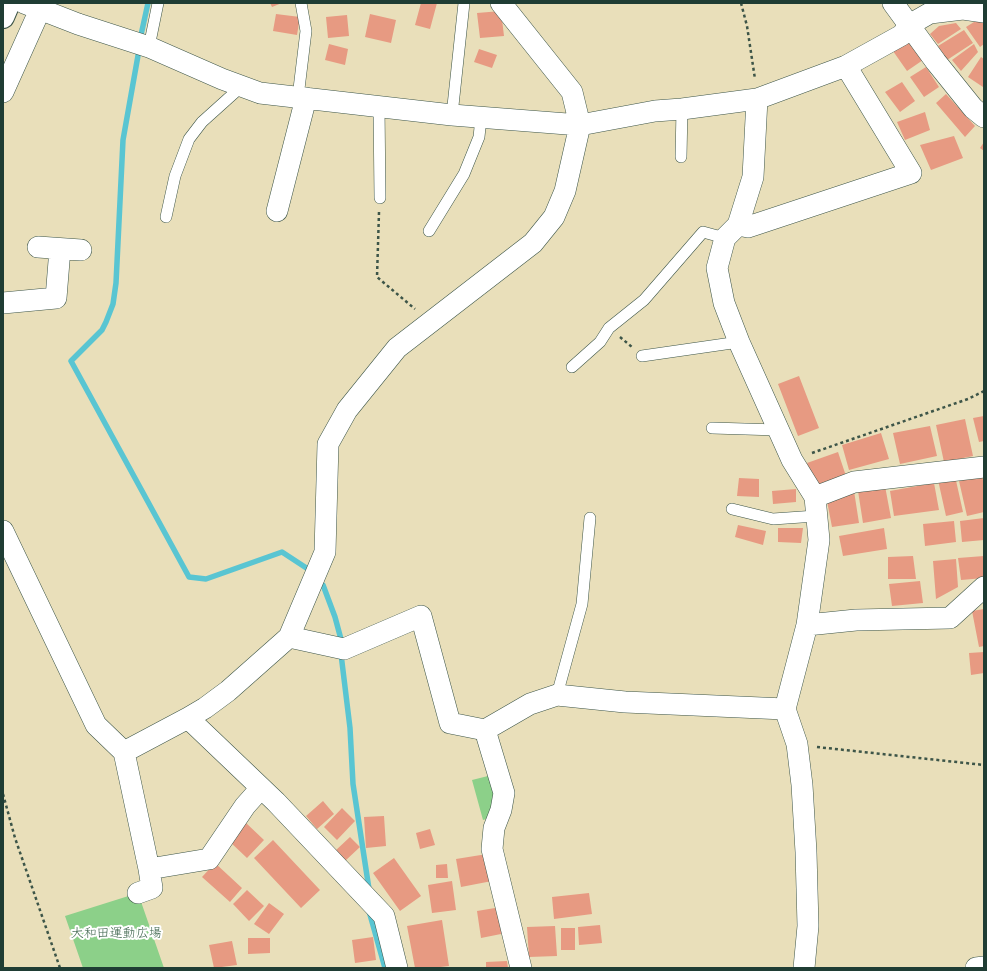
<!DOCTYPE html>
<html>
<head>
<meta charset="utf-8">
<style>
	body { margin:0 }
	#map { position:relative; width:987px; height:971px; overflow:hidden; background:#e9dfba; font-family:"Indie Flower",sans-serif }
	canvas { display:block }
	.frame { position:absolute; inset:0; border:4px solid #1f3d34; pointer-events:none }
</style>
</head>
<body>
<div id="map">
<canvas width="987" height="971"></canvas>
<div class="frame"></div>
</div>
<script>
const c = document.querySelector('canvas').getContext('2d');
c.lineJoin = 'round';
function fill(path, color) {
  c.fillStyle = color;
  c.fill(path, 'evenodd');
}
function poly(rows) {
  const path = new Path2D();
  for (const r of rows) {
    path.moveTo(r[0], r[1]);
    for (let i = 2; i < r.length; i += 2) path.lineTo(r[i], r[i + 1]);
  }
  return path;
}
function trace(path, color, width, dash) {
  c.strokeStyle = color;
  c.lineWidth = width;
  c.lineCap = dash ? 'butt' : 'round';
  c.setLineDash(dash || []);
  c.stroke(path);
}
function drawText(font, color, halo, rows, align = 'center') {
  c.font = font + ' "Indie Flower","Klee One",sans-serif';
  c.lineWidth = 4;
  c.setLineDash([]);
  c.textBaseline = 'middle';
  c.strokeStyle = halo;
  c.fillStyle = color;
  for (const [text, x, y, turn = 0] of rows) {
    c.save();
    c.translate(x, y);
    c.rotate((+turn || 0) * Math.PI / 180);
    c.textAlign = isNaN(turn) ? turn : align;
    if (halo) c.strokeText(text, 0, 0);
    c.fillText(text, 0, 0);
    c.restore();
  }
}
fill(poly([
	[492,775,496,816,483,820,472,780],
	[138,893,164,968,83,968,65,916]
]), '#8cd089');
trace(poly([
	[141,35,148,3],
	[139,50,123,140,116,283,113,304,106,322,102,330,71,361,189,577,206,579,282,552,311,571],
	[323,585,335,617,342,643],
	[341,654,350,728,353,784,369,889],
	[369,911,385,968]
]), '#59c5d2', 5.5);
fill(poly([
	[270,3,282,3,272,7],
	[421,3,437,3,430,29,415,25],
	[501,11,504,36,480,38,477,13],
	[276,14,300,17,297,35,273,31],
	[370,14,396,20,391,43,365,37],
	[347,15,349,36,328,38,326,17],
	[982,17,984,19,984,44,980,47,966,27],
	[956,23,961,29,938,44,930,34,939,26],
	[964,30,973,43,947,60,938,46],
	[909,41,923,60,907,71,893,51],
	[329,44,348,49,345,65,325,60],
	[974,44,978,52,961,71,952,60],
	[479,49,497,55,492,68,474,62],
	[981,57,984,59,983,87,968,77],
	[926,67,939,87,924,97,910,77],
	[902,82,915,101,900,112,885,92],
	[946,94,975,126,965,137,936,103],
	[925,112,930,130,905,140,897,122],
	[954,136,963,158,931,170,920,145],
	[984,142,984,151,980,148],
	[799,376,819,428,798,436,778,384],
	[984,416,984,441,979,442,973,418],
	[965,419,973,456,944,462,936,425],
	[930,426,937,456,900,464,893,433],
	[881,433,889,459,849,470,842,445],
	[838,452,846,476,816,487,807,463],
	[982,475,984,486,984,512,967,516,959,481],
	[955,476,963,512,946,516,938,480],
	[739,478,759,479,759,497,737,496],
	[934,483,939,510,894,516,890,491],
	[885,486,891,518,863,523,858,491],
	[796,489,796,502,773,504,772,491],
	[854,491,859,523,832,527,826,496],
	[984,518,984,540,962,542,960,521],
	[954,521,956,542,925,546,923,524],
	[738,525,766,531,763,545,735,537],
	[778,528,803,528,801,543,778,542],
	[884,528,887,549,843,556,839,536],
	[913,556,916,579,888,579,888,557],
	[984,556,984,578,961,580,958,558],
	[956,559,958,587,936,599,933,561],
	[920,581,923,603,892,606,889,584],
	[984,609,984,646,979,647,972,611],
	[984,652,984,673,971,675,969,653],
	[323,801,334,814,317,829,306,816],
	[342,808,355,821,337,840,324,827],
	[384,816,386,846,366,848,364,817],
	[245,822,264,840,247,858,228,840],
	[430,829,435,845,420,849,416,833],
	[350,837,360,847,345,861,335,851],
	[273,840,320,890,301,908,254,858],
	[487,854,492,881,461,887,456,859],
	[394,858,421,896,400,911,373,873],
	[215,863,242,888,230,902,202,877],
	[447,864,448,878,436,878,436,865],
	[452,881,456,910,432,913,428,885],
	[247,890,264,906,249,921,233,904],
	[589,893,592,914,554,919,552,897],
	[269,903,284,914,269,934,254,924],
	[501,907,506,933,481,938,477,911],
	[442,920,449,966,432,968,415,968,407,926],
	[600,925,602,943,579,945,578,927],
	[555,926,557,956,529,957,527,927],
	[561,928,575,928,575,950,561,950],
	[373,937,376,960,355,963,352,940],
	[248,938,270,938,270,953,248,954],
	[232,941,237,965,214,968,209,945],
	[507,961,508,968,486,968,486,962]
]), '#e79a82');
const service = poly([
	[149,47,158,3],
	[298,97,306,31,301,3],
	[379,106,380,198],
	[452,115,464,3],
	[681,157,682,109],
	[166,217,175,176,189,139,202,122,242,86],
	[429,231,464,174,479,137,481,118],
	[642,356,739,342],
	[572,367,600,342,609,328,644,300,703,232,725,238],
	[712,428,778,430],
	[732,509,773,519,816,516],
	[557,695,582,604,590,518]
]);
const minor = poly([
	[24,3,78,24,149,47,222,79,260,93,452,115,580,125,655,111,682,109,757,99,846,66,902,35,909,25,930,13,963,9,984,12],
	[893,3,936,62,973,108,984,117],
	[3,92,43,3],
	[757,99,753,177,738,225,725,238,717,268,724,303,739,342,792,460,815,497,819,540,807,625,785,709,797,744,802,785,806,852,808,926,804,968],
	[277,211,306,98],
	[738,225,748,227,911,173,846,66],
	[38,247,81,250],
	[3,303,56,298,60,249],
	[815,497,854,482,984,467],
	[3,531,96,725,124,752,149,869,152,888,138,893],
	[807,625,856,620,950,618,984,587],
	[289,637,344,649,421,616,450,723,485,730,504,793,501,810,494,828,492,849,521,968],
	[188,718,205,708,228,691,289,637,325,552,328,444,347,410,397,348,533,243,554,217,565,191,580,125,572,92,501,3],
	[485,730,530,704,557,695,625,702,785,709],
	[124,752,188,718,276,802,384,916,397,968],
	[149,869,209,859,245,806,261,788],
	[976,968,984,967]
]);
const trunk = poly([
	[3,17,9,3]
]);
trace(service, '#3d5548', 12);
trace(minor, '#3d5548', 22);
trace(trunk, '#3d5548', 24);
trace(poly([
	[741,3,747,26,755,79],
	[379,212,377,277,415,309],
	[620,337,632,347],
	[812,453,968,399,984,391],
	[817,747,984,765],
	[3,794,15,838,60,968]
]), '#3d5548', 2.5, [3, 3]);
trace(service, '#fff', 11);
trace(minor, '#fff', 21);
trace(trunk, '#fff', 22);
drawText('13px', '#3a6249', '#fff', [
	["大和田運動広場",116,935]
]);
</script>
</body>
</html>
